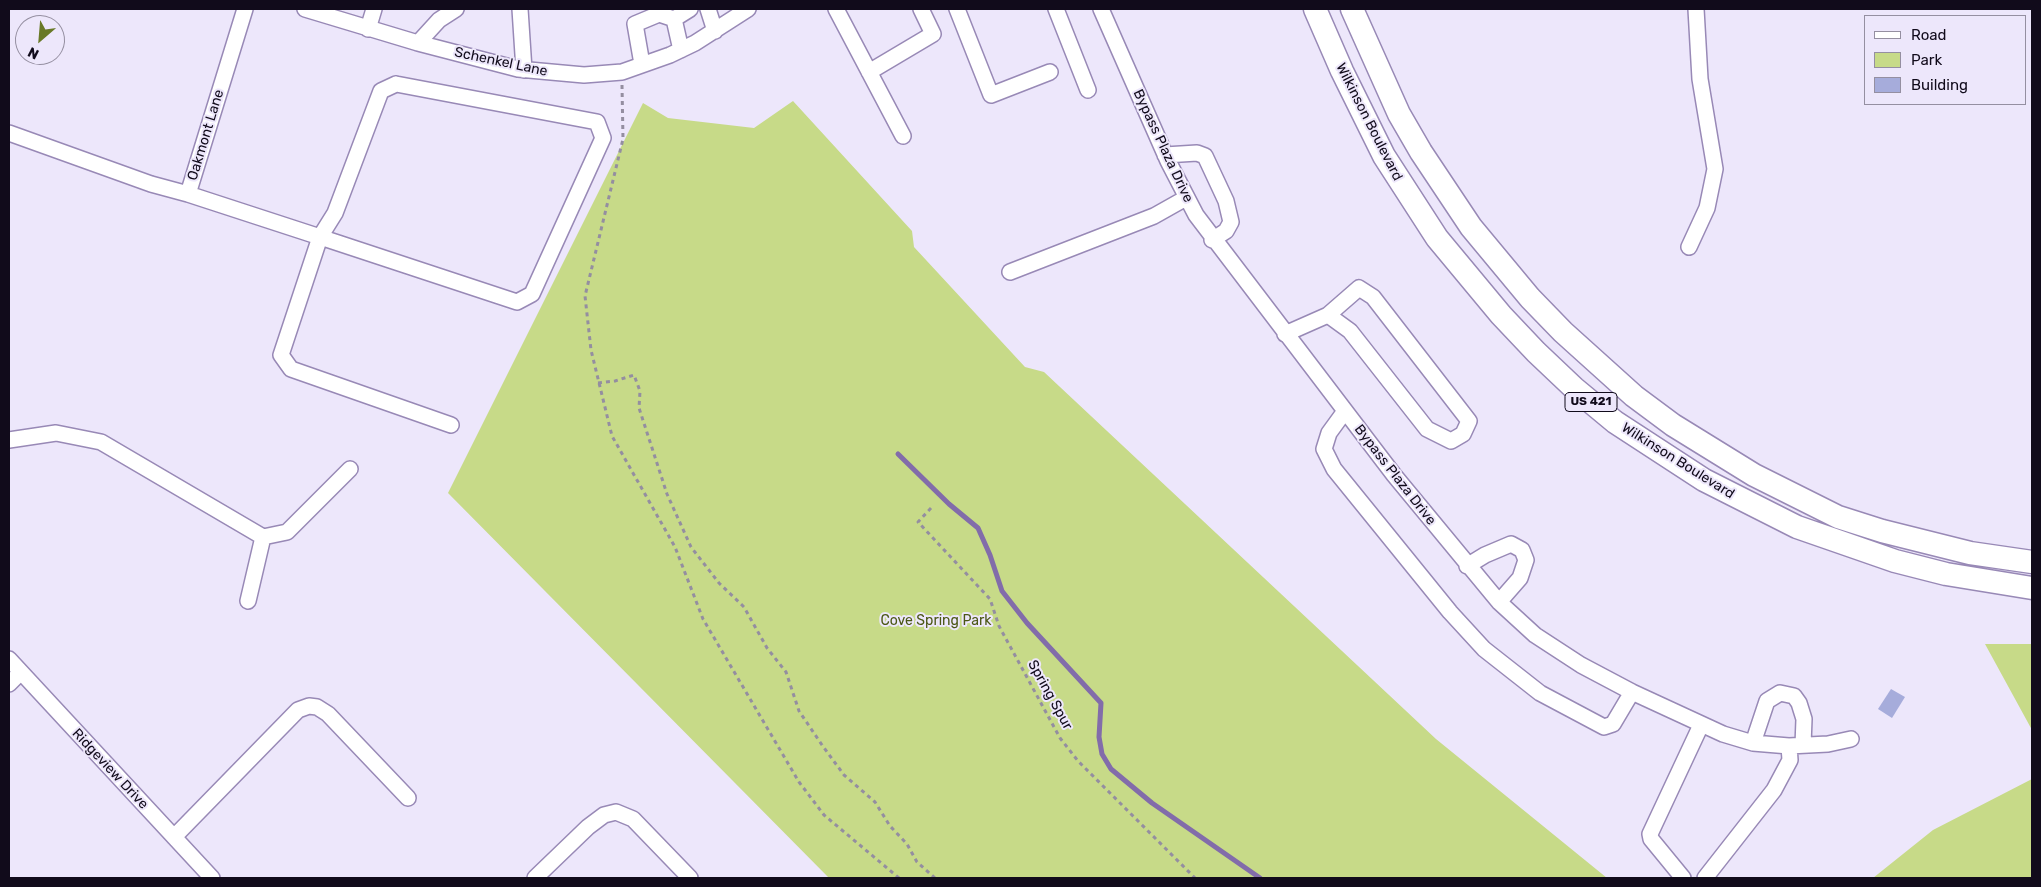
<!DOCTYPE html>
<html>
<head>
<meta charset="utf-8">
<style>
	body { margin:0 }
	#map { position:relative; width:2041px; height:887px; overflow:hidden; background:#ede7fb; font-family:Rubik,sans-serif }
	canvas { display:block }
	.frame { position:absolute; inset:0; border:10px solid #110b1b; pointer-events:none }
	.legend { position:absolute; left:1864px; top:15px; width:162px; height:90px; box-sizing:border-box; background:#ede7fb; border:1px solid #958fa1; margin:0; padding:6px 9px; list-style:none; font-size:15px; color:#110b1b }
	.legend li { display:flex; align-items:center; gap:10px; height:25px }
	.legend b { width:25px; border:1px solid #958fa1 }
	.north { position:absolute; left:15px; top:15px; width:50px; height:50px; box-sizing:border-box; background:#ede7fb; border:1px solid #958fa1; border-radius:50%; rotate:207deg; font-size:14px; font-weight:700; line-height:20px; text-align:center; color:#110b1b }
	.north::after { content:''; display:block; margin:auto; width:18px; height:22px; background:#697927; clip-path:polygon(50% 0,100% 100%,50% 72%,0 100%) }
</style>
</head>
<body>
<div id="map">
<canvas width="2041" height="887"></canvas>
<div class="frame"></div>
<ul class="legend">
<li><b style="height:6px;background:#fff"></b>Road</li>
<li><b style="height:14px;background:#c7da88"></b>Park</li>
<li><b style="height:14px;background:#a6acdb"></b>Building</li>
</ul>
<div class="north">N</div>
</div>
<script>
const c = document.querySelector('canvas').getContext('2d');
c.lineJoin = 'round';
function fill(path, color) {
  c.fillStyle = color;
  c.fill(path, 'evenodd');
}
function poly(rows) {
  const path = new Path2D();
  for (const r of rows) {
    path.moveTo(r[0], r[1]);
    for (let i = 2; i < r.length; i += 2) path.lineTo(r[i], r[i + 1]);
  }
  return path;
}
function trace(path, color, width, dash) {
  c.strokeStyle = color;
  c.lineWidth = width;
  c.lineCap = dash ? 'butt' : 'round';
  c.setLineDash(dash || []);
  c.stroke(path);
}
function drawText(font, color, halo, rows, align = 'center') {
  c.font = font + ' Rubik,sans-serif';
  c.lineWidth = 4;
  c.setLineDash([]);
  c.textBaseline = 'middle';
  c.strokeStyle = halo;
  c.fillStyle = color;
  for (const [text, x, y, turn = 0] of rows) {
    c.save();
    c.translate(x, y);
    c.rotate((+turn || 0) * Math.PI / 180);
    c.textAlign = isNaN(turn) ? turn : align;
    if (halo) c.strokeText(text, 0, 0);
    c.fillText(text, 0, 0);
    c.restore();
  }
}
fill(poly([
	[793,101,912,231,914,247,1025,367,1044,372,1436,739,1607,878,829,878,448,493,643,103,668,118,754,128],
	[1985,644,2032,644,2032,730],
	[2032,779,2032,878,1873,878,1933,830]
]), '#c7da88');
trace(poly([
	[898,454,949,504,978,528,990,555,1002,591,1027,623,1101,703,1099,737,1102,754,1111,769,1152,803,1260,878]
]), '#826caa', 5);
fill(poly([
	[1891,689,1905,697,1892,718,1878,709]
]), '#a6acdb');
const minor = poly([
	[305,9,418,43,518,69,584,75,622,72,670,55,695,43,748,9],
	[520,9,524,70],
	[708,9,715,31],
	[836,9,903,136],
	[957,9,991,95,1050,72],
	[1056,9,1088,90],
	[1101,9,1168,161,1196,215,1394,475,1499,602,1535,635,1581,665,1632,692,1723,734,1753,743,1789,746,1828,744,1851,739],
	[368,29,374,9],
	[418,43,439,20,456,9],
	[681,50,674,19,690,9],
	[642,64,635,24,659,14,674,19],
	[869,72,933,34,921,9],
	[396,84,597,122,603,138,532,294,517,302,320,237,335,213,381,91,396,84],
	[9,133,151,184,188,194,245,9],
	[1165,155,1197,153,1205,156,1226,201,1231,222,1226,231,1212,240],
	[188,194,320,237,281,355,291,369,451,425],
	[1689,247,1707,208,1715,169,1700,79,1696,9],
	[1010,272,1154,216,1186,198],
	[1285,334,1328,315,1350,331,1427,429,1451,441,1463,434,1469,421,1373,297,1359,288,1328,315],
	[1345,411,1329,433,1324,449,1334,469,1450,612,1484,649,1540,693,1604,727,1613,724,1632,692],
	[9,440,56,433,101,442,263,537,287,532,350,469],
	[1467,566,1485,555,1511,544,1522,550,1526,560,1520,578,1499,602],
	[248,601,263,537],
	[9,659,212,878],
	[9,684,21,672],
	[1753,743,1767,701,1780,693,1794,696,1799,703,1804,719,1803,745],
	[174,837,298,710,309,706,317,707,328,714,408,798],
	[535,878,588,827,604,815,616,812,633,819,690,878],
	[1683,878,1651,839,1650,834,1701,725],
	[1705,878,1774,790,1790,760,1789,746]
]);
const highway = poly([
	[1315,9,1342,71,1384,156,1437,238,1501,315,1536,352,1574,388,1615,422,1704,480,1797,527,1895,561,1946,574,2032,588],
	[1352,9,1399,114,1421,152,1471,227,1530,298,1563,332,1634,396,1673,425,1754,475,1838,517,1882,531,1970,553,2032,562]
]);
trace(minor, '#9889b6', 18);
trace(highway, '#9889b6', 25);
trace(poly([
	[622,85,623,139,585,296,591,350,612,436,675,547,703,619,799,782,824,815,899,878],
	[598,383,615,381,634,375,640,391,639,408,667,494,691,547,719,583,744,607,767,648,786,672,799,711,822,745,844,775,875,802,890,826,907,844,917,862,935,878],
	[931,508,918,522,990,599,999,626,1060,738,1078,761,1195,878]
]), '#948ea0', 3, [4, 4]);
trace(minor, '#fff', 15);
trace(highway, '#fff', 22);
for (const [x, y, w] of [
	[1591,402,52]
]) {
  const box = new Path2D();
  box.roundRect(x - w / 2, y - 9.5, w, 19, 4);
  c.fillStyle = '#ede7fb';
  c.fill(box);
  trace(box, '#110b1b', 1);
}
drawText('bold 12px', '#110b1b', null, [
	["US 421",1591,402]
]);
drawText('14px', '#110b1b', '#ede7fb', [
	["Schenkel Lane",501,62,12],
	["Wilkinson Boulevard",1369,122,63],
	["Oakmont Lane",206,135,-73],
	["Bypass Plaza Drive",1163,146,65],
	["Wilkinson Boulevard",1678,461,32],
	["Bypass Plaza Drive",1395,475,52],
	["Spring Spur",1050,695,61],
	["Ridgeview Drive",110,769,47]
]);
drawText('14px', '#4b5715', '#ede7fb', [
	["Cove Spring Park",936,621]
]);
</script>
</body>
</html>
